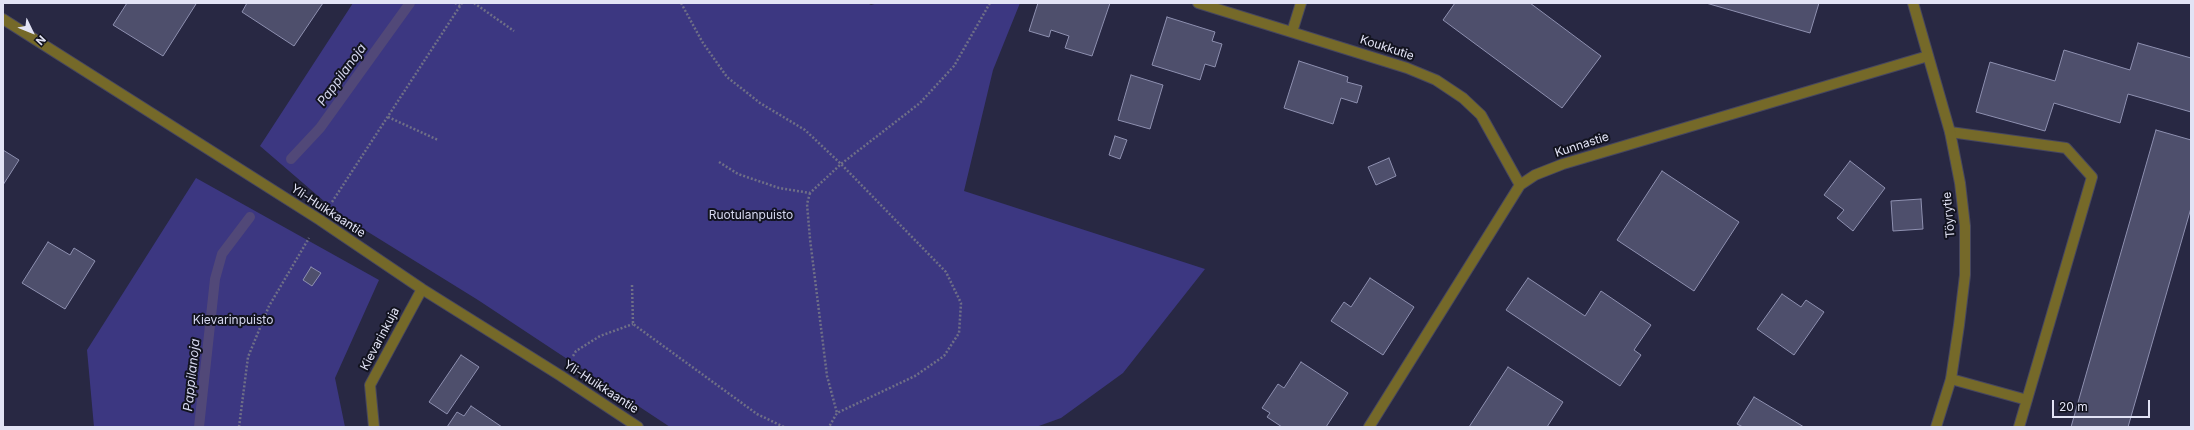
<!DOCTYPE html>
<html>
<head>
<meta charset="utf-8">
<style>
	body { margin:0 }
	#map { position:relative; width:2194px; height:430px; overflow:hidden; background:#282843; font-family:Inter,sans-serif }
	canvas { display:block }
	.frame { position:absolute; inset:0; border:4px solid #e2e3f5; pointer-events:none }
	.north { position:absolute; left:12px; top:12px; width:40px; height:40px; -webkit-text-stroke:3px #12131f; paint-order:stroke; rotate:133deg; font-size:11px; font-weight:700; line-height:16px; text-align:center; color:#e2e3f5 }
	.north::after { content:''; display:block; margin:auto; width:14px; height:18px; background:#e2e3f5; clip-path:polygon(50% 0,100% 100%,50% 72%,0 100%) }
	.scale { position:absolute; left:2052px; top:400px; width:98px; height:18px; box-sizing:border-box; border:2px solid #e2e3f5; border-top:0; padding-left:5px; font-size:12px; line-height:14px; white-space:nowrap; color:#e2e3f5; -webkit-text-stroke:3px #12131f; paint-order:stroke }
</style>
</head>
<body>
<div id="map">
<canvas width="2194" height="430"></canvas>
<div class="frame"></div>
<div class="north">N</div>
<div class="scale">20 m</div>
</div>
<script>
const c = document.querySelector('canvas').getContext('2d');
c.lineJoin = 'round';
function fill(path, color) {
  c.fillStyle = color;
  c.fill(path, 'evenodd');
}
function poly(rows) {
  const path = new Path2D();
  for (const r of rows) {
    path.moveTo(r[0], r[1]);
    for (let i = 2; i < r.length; i += 2) path.lineTo(r[i], r[i + 1]);
  }
  return path;
}
function trace(path, color, width, dash) {
  c.strokeStyle = color;
  c.lineWidth = width;
  c.lineCap = dash ? 'butt' : 'round';
  c.setLineDash(dash || []);
  c.stroke(path);
}
function drawText(font, color, halo, rows, align = 'center') {
  c.font = font + ' Inter,sans-serif';
  c.lineWidth = 4;
  c.setLineDash([]);
  c.textBaseline = 'middle';
  c.strokeStyle = halo;
  c.fillStyle = color;
  for (const [text, x, y, turn = 0] of rows) {
    c.save();
    c.translate(x, y);
    c.rotate((+turn || 0) * Math.PI / 180);
    c.textAlign = isNaN(turn) ? turn : align;
    if (halo) c.strokeText(text, 0, 0);
    c.fillText(text, 0, 0);
    c.restore();
  }
}
fill(poly([
	[353,3,867,3,871,5,878,3,1020,3,993,70,964,191,1205,269,1123,373,1061,418,1036,427,670,427,478,300,339,214,260,146],
	[196,178,379,280,335,378,345,427,94,427,87,350]
]), '#3c3781');
trace(poly([
	[291,159,320,128,410,3],
	[199,427,215,279,222,254,250,217]
]), '#514878', 10);
const building = poly([
	[127,3,194,3,196,4,163,56,113,25,127,3],
	[247,3,323,3,294,46,242,12,247,3],
	[1038,3,1110,3,1092,56,1065,48,1069,36,1051,30,1049,37,1029,31,1038,3],
	[1455,3,1530,3,1601,56,1562,108,1443,20,1455,3],
	[1706,3,1819,3,1810,33,1706,3],
	[1167,17,1215,32,1212,41,1222,44,1215,67,1205,64,1200,80,1152,65,1167,17],
	[2138,43,2191,58,2191,112,2128,94,2120,123,2054,103,2045,131,1976,112,1990,62,2055,81,2064,50,2130,70,2138,43],
	[1299,61,1348,77,1347,82,1362,86,1357,103,1341,98,1333,124,1284,108,1299,61],
	[1131,75,1163,85,1150,129,1118,120,1131,75],
	[2156,130,2191,140,2191,208,2128,427,2071,427,2156,130],
	[1115,136,1127,140,1120,159,1109,155,1115,136],
	[3,150,19,160,3,185,3,150],
	[1389,158,1396,176,1376,185,1368,167,1389,158],
	[1850,161,1885,188,1853,231,1837,218,1844,210,1824,195,1850,161],
	[1662,171,1739,222,1694,291,1617,240,1662,171],
	[1921,199,1923,229,1893,231,1891,201,1921,199],
	[48,242,70,255,74,248,95,261,65,309,22,283,48,242],
	[311,267,321,273,312,286,303,280,311,267],
	[1370,278,1414,307,1383,355,1331,321,1344,302,1351,307,1370,278],
	[1528,278,1585,316,1601,291,1651,325,1634,350,1641,355,1620,386,1506,310,1528,278],
	[1782,294,1801,307,1806,300,1824,312,1794,355,1757,329,1782,294],
	[461,355,479,367,447,414,429,402,461,355],
	[1301,362,1348,393,1326,427,1282,427,1267,417,1270,413,1262,408,1278,384,1284,388,1301,362],
	[1508,367,1563,402,1547,427,1469,427,1508,367],
	[1754,397,1804,427,1743,427,1737,424,1754,397],
	[471,406,502,427,447,427,457,412,464,416,471,406]
]);
fill(building, '#4e4f6c');
trace(building, '#8e90b0', 1);
const lane = poly([
	[1950,132,2066,148,2092,177,2019,427],
	[1951,379,2027,400]
]);
const street = poly([
	[1198,3,1407,68,1436,80,1463,98,1481,115,1520,185],
	[1913,3,1950,132,1960,183,1965,226,1965,275,1959,325,1951,379,1936,427],
	[3,19,320,220,422,289,561,376,638,427],
	[1292,32,1301,3],
	[374,427,370,385,422,289],
	[1369,427,1520,185,1535,175,1563,164,1928,56]
]);
trace(lane, '#46465f', 12);
trace(street, '#46465f', 12);
trace(poly([
	[455,3,460,6],
	[474,3,514,31],
	[681,3,703,43,727,77,760,103,805,130,841,164,946,272,961,303,959,333,944,356,915,376,837,413,829,427],
	[388,117,438,140],
	[719,162,738,174,779,188,810,193,841,164,920,103,954,66,990,3],
	[810,193,807,204,810,239,827,376,837,413],
	[332,202,462,3],
	[632,285,633,324,757,414,784,427],
	[573,356,576,351,600,336,633,324],
	[239,427,248,357,269,306,309,238]
]), '#6f6f87', 2.5, [2, 2]);
trace(lane, '#756929', 10);
trace(street, '#756929', 10);
drawText('12px', '#e2e3f5', '#12131f', [
	["Koukkutie",1387,48,18],
	["Kunnastie",1582,145,-18],
	["Yli-Huikkaantie",328,211,33],
	["Töyrytie",1949,215,-95],
	["Kievarinkuja",380,339,-62],
	["Yli-Huikkaantie",601,387,33]
]);
drawText('12px', '#d6d8ef', '#12131f', [
	["Ruotulanpuisto",751,215],
	["Kievarinpuisto",233,320]
]);
drawText('italic 13px', '#d5d7ee', '#12131f', [
	["Pappilanoja",342,75,-54],
	["Pappilanoja",192,375,-84]
]);
</script>
</body>
</html>
